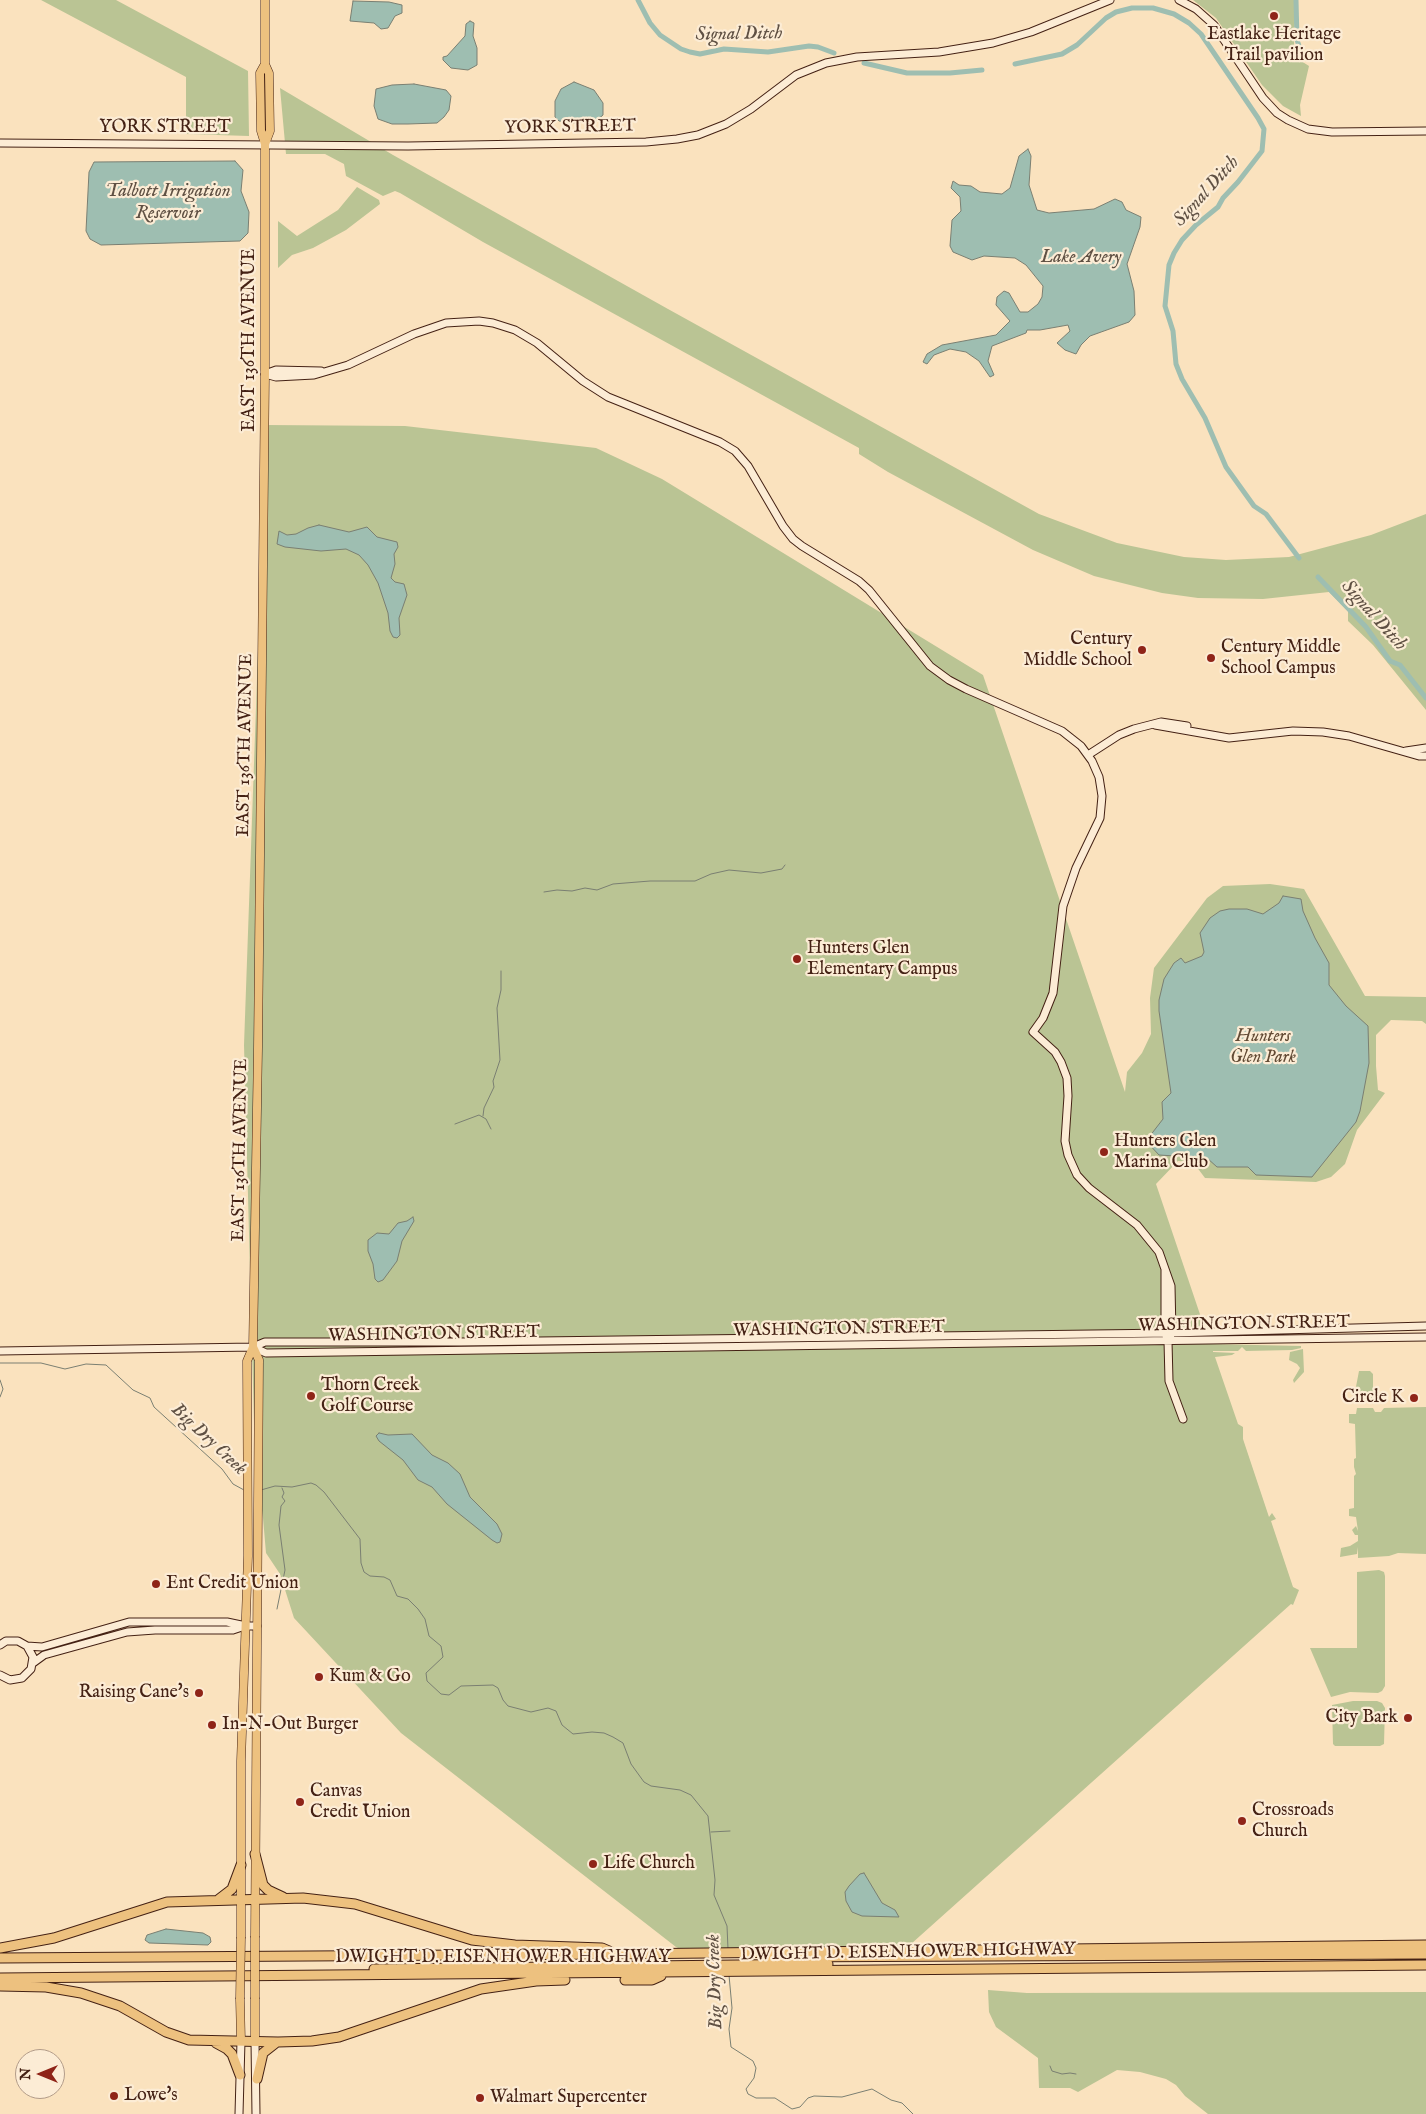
<!DOCTYPE html>
<html>
<head>
<meta charset="utf-8">
<style>
	body { margin:0 }
	#map { position:relative; width:1426px; height:2114px; overflow:hidden; background:#fae2be; font-family:"IM FELL English",serif }
	canvas { display:block }
	.north { position:absolute; left:15px; top:2049px; width:50px; height:50px; box-sizing:border-box; background:#fcecd5; border:1px solid #b29b88; border-radius:50%; rotate:270deg; font-size:14px; font-weight:700; line-height:20px; text-align:center; color:#442114 }
	.north::after { content:''; display:block; margin:auto; width:18px; height:22px; background:#8f2418; clip-path:polygon(50% 0,100% 100%,50% 72%,0 100%) }
</style>
</head>
<body>
<div id="map">
<canvas width="1426" height="2114"></canvas>
<div class="north">N</div>
</div>
<script>
const c = document.querySelector('canvas').getContext('2d');
c.lineJoin = 'round';
function fill(path, color) {
  c.fillStyle = color;
  c.fill(path, 'evenodd');
}
function poly(rows) {
  const path = new Path2D();
  for (const r of rows) {
    path.moveTo(r[0], r[1]);
    for (let i = 2; i < r.length; i += 2) path.lineTo(r[i], r[i + 1]);
  }
  return path;
}
function trace(path, color, width, dash) {
  c.strokeStyle = color;
  c.lineWidth = width;
  c.lineCap = dash ? 'butt' : 'round';
  c.setLineDash(dash || []);
  c.stroke(path);
}
function drawText(font, color, halo, rows, align = 'center') {
  c.font = font + ' "IM FELL English",serif';
  c.lineWidth = 4.5;
  c.setLineDash([]);
  c.textBaseline = 'middle';
  c.strokeStyle = halo;
  c.fillStyle = color;
  for (const [text, x, y, turn = 0] of rows) {
    c.save();
    c.translate(x, y);
    c.rotate((+turn || 0) * Math.PI / 180);
    c.textAlign = isNaN(turn) ? turn : align;
    if (halo) c.strokeText(text, 0, 0);
    c.fillText(text, 0, 0);
    c.restore();
  }
}
fill(poly([
	[41,0,116,0,248,71,249,136,186,134,186,77],
	[1193,0,1295,0,1294,47,1298,59,1309,66,1300,105,1301,116,1283,106,1262,85,1216,18],
	[280,88,393,155,668,309,1039,514,1117,543,1184,557,1226,560,1289,557,1371,535,1426,514,1426,710,1373,645,1348,621,1348,611,1329,592,1263,599,1198,598,1162,593,1094,576,1033,550,888,472,859,454,859,448,483,242,400,193,395,191,383,196,346,176,344,164,325,154,286,154],
	[357,187,379,200,380,204,346,230,313,248,292,255,278,268,278,221,297,236,338,210],
	[266,425,405,426,596,448,662,479,983,675,1125,1092,1127,1072,1142,1053,1151,1034,1150,998,1154,968,1207,898,1223,886,1270,884,1304,889,1365,996,1426,997,1426,1024,1422,1021,1391,1020,1376,1035,1376,1066,1378,1090,1385,1093,1357,1130,1345,1164,1331,1177,1316,1182,1205,1178,1193,1162,1178,1161,1156,1184,1210,1344,1301,1346,1301,1348,1292,1350,1246,1351,1242,1347,1238,1351,1213,1351,1213,1352,1235,1353,1232,1355,1215,1357,1238,1424,1243,1427,1243,1439,1269,1517,1272,1513,1276,1519,1271,1521,1293,1587,1299,1590,1293,1605,1291,1604,911,1944,704,1952,682,1950,676,1947,401,1733,294,1618,280,1574,266,1553,263,1518,255,1460,244,1045],
	[1303,1349,1304,1372,1294,1383,1293,1380,1300,1368,1297,1364,1289,1360,1290,1352],
	[1359,1371,1370,1371,1373,1374,1373,1396,1371,1401,1365,1401,1364,1397,1354,1397],
	[1426,1407,1426,1554,1398,1553,1389,1556,1358,1558,1358,1547,1357,1554,1340,1557,1341,1548,1350,1546,1358,1541,1358,1535,1355,1535,1352,1530,1356,1526,1358,1531,1356,1517,1349,1516,1349,1509,1354,1508,1354,1476,1356,1474,1354,1467,1354,1459,1356,1458,1355,1424,1349,1423,1349,1414,1356,1414,1357,1408,1373,1408,1375,1412,1381,1412,1384,1408],
	[1379,1570,1384,1572,1385,1576,1385,1686,1382,1691,1378,1693,1350,1692,1331,1697,1310,1648,1357,1648,1357,1572],
	[1353,1701,1377,1701,1382,1703,1385,1708,1384,1744,1380,1746,1335,1746,1333,1744,1332,1705],
	[988,1990,1027,1993,1426,1992,1426,2114,1208,2114,1185,2096,1176,2085,1166,2079,1140,2072,1117,2070,1078,2092,1070,2088,1039,2088,1038,2058,996,2027,989,2012]
]), '#bac494');
const water = poly([
	[353,1,389,2,402,5,402,13,395,16,388,28,381,29,374,23,350,21,353,1],
	[470,21,474,23,473,36,477,48,477,65,468,70,451,68,443,60,443,57,447,56,465,36,466,24,470,21],
	[574,82,594,90,603,103,603,115,596,121,575,123,559,121,555,117,555,101,561,89,574,82],
	[414,84,446,90,451,96,449,110,444,117,437,123,408,124,392,124,378,119,374,106,376,89,392,85,414,84],
	[1028,149,1031,156,1029,185,1037,210,1049,213,1094,209,1115,199,1122,202,1126,210,1141,217,1140,227,1127,264,1134,291,1135,315,1129,322,1090,336,1081,345,1076,354,1065,350,1057,343,1070,331,1068,325,1040,330,1027,330,1026,333,992,346,988,361,994,375,990,377,979,361,966,352,950,349,934,355,927,364,923,362,927,354,942,345,996,335,1010,321,996,305,997,297,1004,291,1009,293,1020,312,1028,312,1038,304,1042,297,1043,286,1026,265,1015,258,984,256,972,260,953,252,950,246,952,220,961,211,960,197,951,188,953,181,959,185,971,186,980,192,1002,194,1010,188,1019,156,1028,149],
	[235,161,243,170,241,191,249,212,248,233,240,241,101,245,90,239,86,231,89,172,94,162,235,161],
	[319,525,349,532,367,527,377,537,397,542,398,547,394,554,395,564,391,578,395,582,404,584,407,595,399,618,400,635,397,638,393,637,390,631,388,613,378,583,368,565,359,555,346,549,321,551,285,547,277,544,279,531,287,535,296,534,308,528,319,525],
	[1283,896,1301,899,1303,911,1315,938,1329,963,1329,985,1346,1006,1368,1026,1369,1063,1360,1111,1356,1122,1312,1177,1256,1175,1248,1167,1217,1167,1207,1158,1159,1155,1146,1141,1163,1119,1162,1102,1171,1093,1159,1011,1159,1000,1164,979,1174,963,1181,958,1185,963,1202,956,1204,952,1200,933,1210,918,1220,911,1229,909,1247,909,1263,914,1279,903,1283,896],
	[413,1217,414,1221,402,1241,397,1261,383,1280,378,1282,375,1279,373,1264,368,1251,368,1240,377,1233,389,1234,398,1223,407,1221,413,1217],
	[379,1433,388,1435,412,1434,432,1455,448,1463,460,1474,470,1497,497,1524,502,1534,500,1542,497,1543,492,1540,447,1504,432,1487,418,1480,403,1460,379,1441,376,1436,379,1433],
	[864,1873,882,1903,895,1910,899,1917,862,1916,852,1912,846,1901,845,1892,849,1886,860,1874,864,1873],
	[166,1929,203,1933,210,1937,211,1942,208,1945,149,1943,145,1940,147,1935,166,1929]
]);
fill(water, '#9ebeb1');
trace(water, '#7a7f72', 1);
trace(poly([
	[544,892,557,890,572,891,585,888,597,890,613,884,650,881,695,881,711,874,729,870,761,873,782,869,785,865],
	[483,1116,484,1108,494,1087,493,1081,500,1060,497,1008,501,990,501,971],
	[455,1124,479,1115,486,1119,491,1129],
	[0,1363,41,1363,65,1369,86,1364,106,1365,133,1390,150,1398,154,1407,222,1469,233,1484,244,1490],
	[0,1380,3,1389,0,1397],
	[261,1490,275,1486,292,1487,311,1483,316,1485,324,1492,360,1539,361,1563,364,1572,370,1576,384,1577,390,1580,397,1596,408,1599,418,1609,425,1619,429,1636,441,1646,443,1657,426,1673,427,1681,441,1694,449,1695,461,1686,493,1685,498,1688,503,1700,508,1706,531,1712,548,1708,556,1711,562,1725,573,1734,592,1732,604,1733,613,1737,623,1743,631,1764,644,1782,651,1786,680,1790,691,1795,708,1816,715,1880,714,1895,727,1926,728,1949],
	[277,1609,285,1570,279,1525,281,1506,285,1501,282,1497,284,1493,282,1488],
	[711,1832,730,1831],
	[729,1975,732,2008,729,2029,731,2047,753,2061,756,2068,754,2078,746,2089,748,2094,756,2098,775,2098,792,2109,800,2107,808,2098,814,2096,842,2097,872,2089,891,2100,902,2103,913,2114],
	[1050,2066,1052,2071,1062,2074,1070,2073,1076,2074]
]), '#7a7f72', 1);
trace(poly([
	[638,0,650,23,660,35,681,49,690,52,700,54,724,49,768,52,809,46,818,47,834,53],
	[1296,0,1297,40,1303,57],
	[864,63,907,73,950,73,982,70],
	[1015,64,1062,54,1077,45,1106,18,1116,12,1132,8,1153,8,1174,14,1189,23,1201,34,1258,118,1264,129,1262,151,1238,182,1223,198,1218,207,1196,225,1182,240,1174,253,1169,265,1165,306,1173,331,1176,364,1182,379,1205,418,1226,467,1254,506,1266,514,1299,558],
	[1318,577,1366,627,1390,661,1400,665,1426,698]
]), '#9ebeb1', 5);
const secondary = poly([
	[1179,0,1196,9,1214,25,1263,98,1277,113,1288,120,1308,129,1332,132,1426,131],
	[0,143,408,146,646,142,677,139,698,135,726,124,751,109,796,75,826,63,857,57,939,52,993,43,1031,32,1110,0],
	[265,374,276,377,314,375,348,365,414,334,446,323,479,321,493,323,515,330,537,343,583,381,608,397,720,442,735,451,748,466,783,526,793,539,802,546,859,581,869,590,930,666,949,680,966,689,1062,731,1081,746,1092,761,1099,777,1102,796,1100,818,1076,868,1063,906,1053,993,1043,1018,1033,1032,1055,1052,1061,1062,1067,1078,1068,1096,1065,1141,1068,1155,1077,1175,1089,1188,1137,1225,1159,1252,1171,1286,1172,1333,1168,1341],
	[265,374,276,370,321,371],
	[1155,725,1229,738,1293,731,1323,732,1349,736,1419,756,1426,756],
	[1406,751,1426,748],
	[1088,755,1119,735,1134,729,1161,722,1187,726],
	[1165,1270,1165,1333,1168,1341,1169,1381,1183,1419],
	[253,1347,266,1353,1426,1337],
	[0,1351,253,1347,265,1342,460,1342,1172,1333,1426,1326],
	[0,1645,6,1641,18,1641,27,1646,33,1657,31,1669,22,1678,10,1680,0,1675],
	[27,1646,42,1647,129,1622,227,1622,246,1626,257,1626],
	[33,1663,44,1655,127,1632,155,1630,233,1630,245,1626],
	[255,2041,256,2114],
	[239,2114,241,2041]
]);
const primary = poly([
	[265,0,265,64,260,73,261,131,265,144],
	[253,1347,259,1360,255,1936],
	[241,1937,241,1761,248,1556,247,1361,253,1347,258,1048,265,374,265,144,270,131,269,73,265,64],
	[240,1999,241,2041],
	[255,1999,255,2041]
]);
const highway = poly([
	[255,1854,263,1885,268,1890,283,1897],
	[219,1899,232,1889,241,1865],
	[0,1948,54,1938,167,1902,303,1898,355,1904,472,1940,515,1945,602,1948,609,1951],
	[769,1957,1426,1954],
	[0,1958,618,1954,1426,1945],
	[374,1969,828,1964],
	[0,1978,1426,1965],
	[625,1980,652,1980,661,1976],
	[0,1986,46,1987,81,1993,120,2006,166,2032,189,2040,278,2042,312,2041,339,2037,481,1989,536,1981,565,1980],
	[216,2043,227,2049,232,2054,240,2075],
	[257,2079,263,2053,277,2042]
]);
trace(secondary, '#442114', 9);
trace(primary, '#442114', 9);
trace(highway, '#442114', 11);
trace(secondary, '#fcecd5', 7);
trace(primary, '#edc17f', 8);
trace(highway, '#edc17f', 9);
const primaryBridge = poly([
	[240,1999,241,1937],
	[255,1999,255,1936]
]);
trace(primaryBridge, '#442114', 9, []);
trace(primaryBridge, '#edc17f', 8);
for (const [x, y, r, color] of [
	[1274,16,5,"#8f2418"],
	[1142,650,5,"#8f2418"],
	[1211,658,5,"#8f2418"],
	[797,959,5,"#8f2418"],
	[1104,1152,5,"#8f2418"],
	[311,1396,5,"#8f2418"],
	[1414,1398,5,"#8f2418"],
	[156,1584,5,"#8f2418"],
	[319,1677,5,"#8f2418"],
	[199,1693,5,"#8f2418"],
	[1408,1718,5,"#8f2418"],
	[212,1725,5,"#8f2418"],
	[300,1802,5,"#8f2418"],
	[1242,1821,5,"#8f2418"],
	[593,1864,5,"#8f2418"],
	[114,2096,5,"#8f2418"],
	[480,2098,5,"#8f2418"]
]) {
  const dot = new Path2D();
  dot.arc(x, y, r, 0, 2 * Math.PI);
  c.fillStyle = color;
  c.fill(dot);
  trace(dot, '#fcecd5', 2);
}
drawText('18px', '#442114', '#fcecd5', [
	["Eastlake Heritage",1274,35,"center"],
	["Trail pavilion",1274,56,"center"],
	["Century",1132,640,"right"],
	["Middle School",1132,661,"right"],
	["Century Middle",1221,648],
	["School Campus",1221,669],
	["Hunters Glen",807,949],
	["Elementary Campus",807,970],
	["Hunters Glen",1114,1142],
	["Marina Club",1114,1163],
	["Thorn Creek",321,1386],
	["Golf Course",321,1407],
	["Circle K",1404,1398,"right"],
	["Ent Credit Union",166,1584],
	["Kum & Go",329,1677],
	["Raising Cane's",189,1693,"right"],
	["City Bark",1398,1718,"right"],
	["In-N-Out Burger",222,1725],
	["Canvas",310,1792],
	["Credit Union",310,1813],
	["Crossroads",1252,1811],
	["Church",1252,1832],
	["Life Church",603,1864],
	["Lowe's",124,2096],
	["Walmart Supercenter",490,2098]
], 'left');
drawText('18px', '#442114', '#fcecd5', [
	["YORK STREET",165,128],
	["YORK STREET",570,128,-1],
	["EAST 136TH AVENUE",250,340,-90],
	["EAST 136TH AVENUE",246,745,-89],
	["EAST 136TH AVENUE",241,1150,-89],
	["WASHINGTON STREET",1244,1325,-1],
	["WASHINGTON STREET",839,1330,-1],
	["WASHINGTON STREET",434,1335,-1],
	["DWIGHT D. EISENHOWER HIGHWAY",908,1953,-1],
	["DWIGHT D. EISENHOWER HIGHWAY",503,1958]
]);
drawText('italic 18px', '#624a34', '#fcecd5', [
	["Hunters",1263,1037],
	["Glen Park",1263,1058]
]);
drawText('italic 19px', '#5f5043', '#fcecd5', [
	["Signal Ditch",739,35,-1],
	["Talbott Irrigation",168,192],
	["Reservoir",168,214],
	["Signal Ditch",1207,192,-48],
	["Lake Avery",1081,258],
	["Signal Ditch",1373,616,48],
	["Big Dry Creek",208,1440,43],
	["Big Dry Creek",716,1982,-92]
]);
</script>
</body>
</html>
